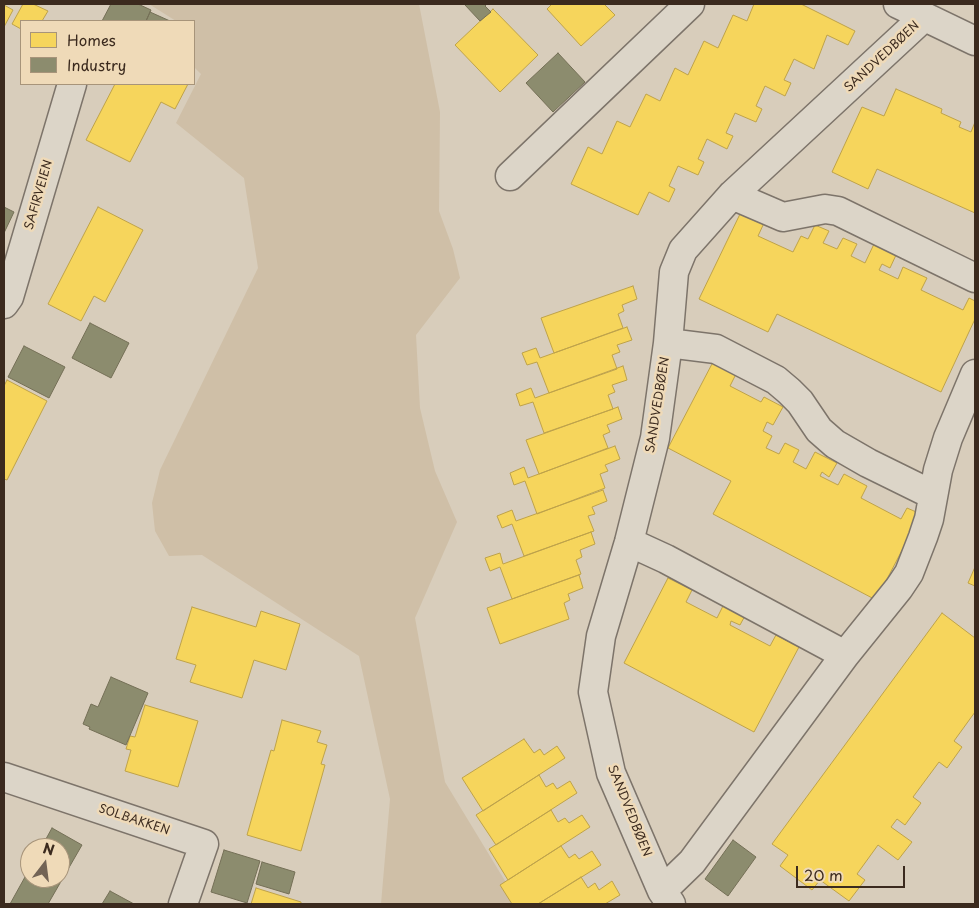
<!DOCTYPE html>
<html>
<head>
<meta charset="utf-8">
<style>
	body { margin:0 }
	#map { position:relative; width:979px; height:908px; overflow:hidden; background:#d8cdbb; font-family:"Playpen Sans",sans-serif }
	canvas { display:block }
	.frame { position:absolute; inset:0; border:5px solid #3b2a1e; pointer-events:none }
	.legend { position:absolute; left:20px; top:20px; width:175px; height:65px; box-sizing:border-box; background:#efdab8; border:1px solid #a7947a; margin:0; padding:6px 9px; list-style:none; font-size:15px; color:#3b2a1e }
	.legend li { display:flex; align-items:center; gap:10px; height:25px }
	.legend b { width:25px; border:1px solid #a7947a }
	.north { position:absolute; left:20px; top:838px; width:50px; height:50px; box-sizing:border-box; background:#efdab8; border:1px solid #a7947a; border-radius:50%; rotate:15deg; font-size:14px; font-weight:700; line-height:20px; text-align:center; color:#3b2a1e }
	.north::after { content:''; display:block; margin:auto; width:18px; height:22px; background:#726355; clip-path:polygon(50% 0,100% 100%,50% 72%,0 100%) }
	.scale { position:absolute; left:796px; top:866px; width:109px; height:22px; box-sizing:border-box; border:2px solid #3b2a1e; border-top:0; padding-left:6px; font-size:15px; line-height:18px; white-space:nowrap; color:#3b2a1e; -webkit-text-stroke:4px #efdab8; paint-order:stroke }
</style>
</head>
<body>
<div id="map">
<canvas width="979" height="908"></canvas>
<div class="frame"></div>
<ul class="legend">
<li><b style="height:14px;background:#f6d55c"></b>Homes</li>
<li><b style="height:14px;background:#8c8c6e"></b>Industry</li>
</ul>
<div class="north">N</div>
<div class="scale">20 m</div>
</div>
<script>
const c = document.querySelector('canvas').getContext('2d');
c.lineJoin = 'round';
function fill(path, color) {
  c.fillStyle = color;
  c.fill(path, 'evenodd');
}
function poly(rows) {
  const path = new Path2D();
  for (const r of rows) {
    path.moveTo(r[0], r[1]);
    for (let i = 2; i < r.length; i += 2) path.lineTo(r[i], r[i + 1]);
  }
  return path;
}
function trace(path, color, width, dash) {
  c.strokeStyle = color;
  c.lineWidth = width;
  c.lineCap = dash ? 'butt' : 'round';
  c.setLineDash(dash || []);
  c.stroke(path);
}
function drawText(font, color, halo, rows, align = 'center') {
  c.font = font + ' "Playpen Sans",sans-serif';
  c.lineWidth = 5;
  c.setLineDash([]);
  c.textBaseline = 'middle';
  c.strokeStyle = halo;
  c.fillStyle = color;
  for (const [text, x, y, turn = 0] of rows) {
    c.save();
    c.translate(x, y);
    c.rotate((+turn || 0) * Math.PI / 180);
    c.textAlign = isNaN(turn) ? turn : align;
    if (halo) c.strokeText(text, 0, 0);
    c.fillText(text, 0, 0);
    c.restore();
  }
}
fill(poly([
	[149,4,419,4,440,112,439,211,453,249,460,278,416,335,420,408,435,471,457,522,415,618,445,782,519,904,381,904,390,799,359,656,202,555,169,556,155,531,152,503,160,470,258,268,244,178,176,123,201,74,194,67,194,21,176,21]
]), '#cfbfa7');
const homes = poly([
	[23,4,33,4,48,11,42,21,21,21,21,29,12,24,23,4],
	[552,4,604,4,615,15,581,46,547,9,552,4],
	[754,4,801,4,855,31,848,45,827,35,814,69,794,59,784,80,791,83,785,96,765,86,756,106,762,109,756,122,735,113,726,133,733,136,727,149,707,139,698,159,704,162,698,175,678,166,669,186,675,189,669,202,649,192,638,215,571,184,588,147,602,154,617,121,630,127,646,94,660,101,675,68,688,75,704,41,718,48,733,15,747,21,754,4],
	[4,5,13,10,4,27,4,5],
	[493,9,538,55,500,92,455,45,493,9],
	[115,84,188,84,175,109,161,102,130,162,86,140,115,84],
	[896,89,942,109,941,113,961,122,959,127,971,132,975,122,975,213,877,169,868,189,832,172,862,107,884,116,896,89],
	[98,207,143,230,105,302,94,296,81,321,48,304,98,207],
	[741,212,764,223,758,236,793,252,801,236,808,239,815,225,829,231,823,243,837,249,843,238,857,244,851,256,865,263,874,244,896,255,890,268,882,264,879,270,898,279,903,267,927,278,921,290,963,310,969,298,975,301,975,319,941,392,777,314,768,332,699,299,741,212],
	[633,286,637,299,622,305,624,311,618,314,623,328,554,353,541,318,633,286],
	[627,327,632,340,617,345,620,352,612,355,617,369,549,393,537,362,527,365,522,353,536,348,540,358,627,327],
	[713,362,736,374,730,386,761,402,764,397,783,407,773,425,767,422,763,431,772,436,766,448,779,454,785,443,799,450,793,462,806,469,815,452,837,463,829,477,822,472,820,476,838,485,844,474,867,486,861,498,901,519,907,508,921,514,876,600,713,514,731,481,668,448,713,362],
	[623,366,627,380,612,385,615,392,608,395,613,409,544,433,533,402,520,406,516,394,531,388,535,398,623,366],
	[7,380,47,401,7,480,4,479,4,386,7,380],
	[618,407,622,419,607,425,610,432,603,435,608,448,539,474,526,440,618,407],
	[615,446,620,459,605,465,608,471,600,474,605,488,537,514,525,481,514,485,510,473,524,467,528,478,615,446],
	[603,490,607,501,592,507,595,514,588,516,594,531,524,556,512,524,502,528,497,516,512,510,516,521,603,490],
	[591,532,595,544,580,550,582,557,576,560,581,574,512,599,500,567,490,571,485,558,500,553,503,564,591,532],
	[975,567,975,586,968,583,975,567],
	[579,575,583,588,568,594,570,600,564,603,569,619,500,644,487,608,579,575],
	[668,578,692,590,686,602,717,618,726,600,747,612,740,625,731,621,730,625,770,646,776,635,799,647,754,732,624,663,668,578],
	[192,607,256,627,261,611,300,624,286,670,254,660,242,698,190,682,196,665,176,659,192,607],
	[942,613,975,638,975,712,954,741,962,747,947,768,939,762,913,797,921,803,905,825,897,819,891,827,912,842,898,860,878,845,857,874,865,880,849,901,820,880,812,890,780,866,788,855,772,844,942,613],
	[145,705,198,721,178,787,125,771,131,750,126,749,130,736,135,737,145,705],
	[282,720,321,731,317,742,327,745,321,764,325,765,301,851,247,835,271,750,274,751,282,720],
	[524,739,534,753,540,749,544,755,557,746,565,758,483,811,462,778,524,739],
	[539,775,546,787,553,783,557,789,570,781,577,793,496,845,476,815,539,775],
	[551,810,558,822,565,818,569,823,582,815,590,827,508,880,489,849,551,810],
	[561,846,569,858,575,854,579,859,592,851,601,865,538,904,512,904,500,885,561,846],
	[581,877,588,888,595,883,599,890,612,881,620,895,605,904,538,904,581,877],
	[256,888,301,902,301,904,251,904,256,888]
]);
fill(homes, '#f6d55c');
trace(homes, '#bea249', 1);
const industry = poly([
	[111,4,138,4,151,10,146,21,102,21,111,4],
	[466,4,487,4,485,6,491,12,480,21,465,5,466,4],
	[150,12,170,21,146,21,150,12],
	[558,53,585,82,553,112,526,83,558,53],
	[4,207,14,212,4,233,4,207],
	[90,323,129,343,111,378,72,358,90,323],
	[24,346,65,367,49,398,8,377,24,346],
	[111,677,148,693,126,745,89,729,90,727,83,724,91,704,98,707,111,677],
	[52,828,82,845,48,904,10,904,30,868,30,878,60,878,60,848,41,848,52,828],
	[733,840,756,857,728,896,705,879,733,840],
	[224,850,260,861,247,903,211,892,224,850],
	[262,862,295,872,289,894,256,884,262,862],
	[110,891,134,904,102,904,110,891]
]);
fill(industry, '#8c8c6e');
trace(industry, '#746f56', 1);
const minor = poly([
	[898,4,975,41],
	[510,176,690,4],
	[732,195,783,217,825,209,838,211,975,278],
	[4,304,9,297,72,84],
	[668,343,716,349,776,380,789,391,800,402,819,430,835,444,868,463,933,495],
	[629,542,666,559,845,655],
	[4,777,204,844,183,904],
	[662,891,692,862,845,655,899,588,909,573,923,537,929,519,938,470,948,438,975,374],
	[671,904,662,891,611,773,593,692,601,636,629,542,655,438,668,343,674,272,683,250,732,195,924,17]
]);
trace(minor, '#7d746a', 31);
trace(minor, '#dcd5c8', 28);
drawText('12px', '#3b2a1e', '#efdab8', [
	["SANDVEDBØEN",882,57,-43],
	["SAFIRVEIEN",39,195,-74],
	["SANDVEDBØEN",658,405,-81],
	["SANDVEDBØEN",629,811,68],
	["SOLBAKKEN",134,820,18]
]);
</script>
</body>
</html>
